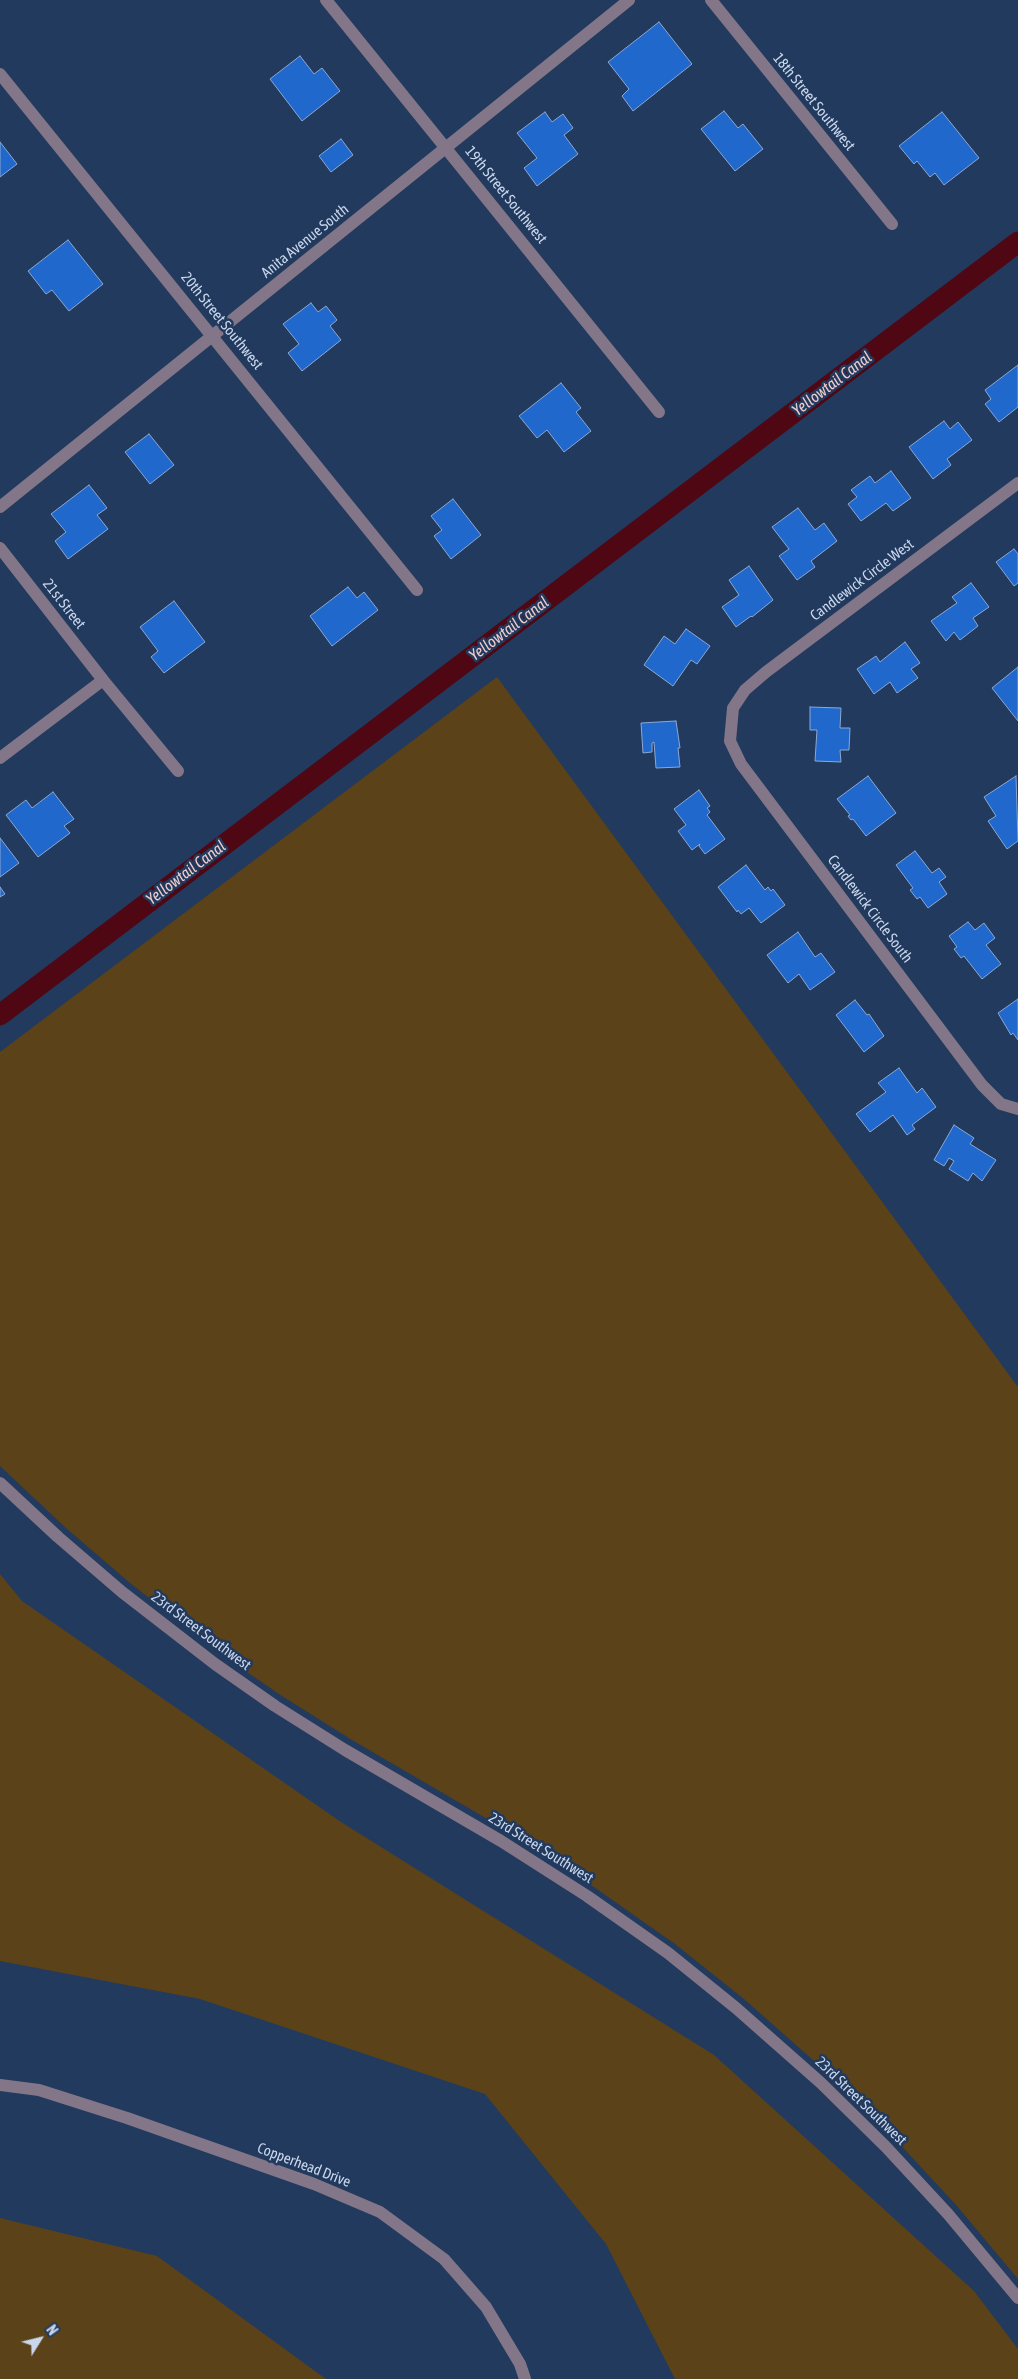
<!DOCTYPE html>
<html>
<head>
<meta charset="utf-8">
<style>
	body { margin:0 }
	#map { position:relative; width:1018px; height:2379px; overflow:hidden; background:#223a5d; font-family:"Asap Condensed",sans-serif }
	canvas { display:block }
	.north { position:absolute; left:15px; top:2314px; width:50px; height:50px; -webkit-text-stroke:4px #223a5d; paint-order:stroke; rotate:54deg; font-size:14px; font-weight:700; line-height:20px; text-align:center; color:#c9d7ed }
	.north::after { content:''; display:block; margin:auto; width:18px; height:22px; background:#c9d7ed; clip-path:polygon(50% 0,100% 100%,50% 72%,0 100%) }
</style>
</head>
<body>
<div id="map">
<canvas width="1018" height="2379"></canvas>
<div class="north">N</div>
</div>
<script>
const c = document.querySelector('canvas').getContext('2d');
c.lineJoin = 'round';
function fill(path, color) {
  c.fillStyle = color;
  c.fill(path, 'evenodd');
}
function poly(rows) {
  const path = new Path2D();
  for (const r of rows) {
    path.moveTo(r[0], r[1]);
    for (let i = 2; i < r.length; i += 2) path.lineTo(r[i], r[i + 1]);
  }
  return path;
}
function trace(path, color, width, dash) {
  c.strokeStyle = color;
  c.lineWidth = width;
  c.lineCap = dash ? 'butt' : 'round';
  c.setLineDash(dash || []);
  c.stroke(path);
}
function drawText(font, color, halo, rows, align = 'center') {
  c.font = font + ' "Asap Condensed",sans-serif';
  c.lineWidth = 5;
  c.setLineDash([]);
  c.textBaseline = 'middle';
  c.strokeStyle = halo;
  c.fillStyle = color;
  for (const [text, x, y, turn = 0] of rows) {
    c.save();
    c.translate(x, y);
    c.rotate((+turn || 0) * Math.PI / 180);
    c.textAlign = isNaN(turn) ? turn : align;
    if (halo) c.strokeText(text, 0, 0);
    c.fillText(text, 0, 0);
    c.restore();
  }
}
fill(poly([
	[497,677,1018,1387,1018,2279,957,2206,895,2139,830,2075,744,1999,675,1944,594,1887,508,1831,352,1740,282,1696,222,1655,130,1583,66,1528,0,1466,0,1052],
	[0,1574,22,1601,341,1822,714,2055,974,2291,1018,2349,1018,2379,675,2379,606,2244,485,2094,200,1999,0,1961],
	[0,2218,157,2256,326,2379,0,2379]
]), '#5b4219');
trace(poly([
	[0,1015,1018,242]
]), '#4f0714', 21);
const building = poly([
	[659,22,692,64,633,111,622,96,629,89,608,62,659,22],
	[300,56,314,74,322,68,340,91,302,121,270,79,300,56],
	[724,111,738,128,743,124,763,149,735,171,701,129,724,111],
	[545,112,552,122,563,114,573,128,564,135,578,154,537,186,524,168,537,158,517,133,545,112],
	[942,112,979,158,944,185,935,173,930,177,917,161,914,164,899,146,942,112],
	[341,139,353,155,331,172,319,156,341,139],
	[0,142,17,164,0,177,0,142],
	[68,240,103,284,69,311,52,290,46,294,28,271,68,240],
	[311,303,318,312,326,306,337,320,330,326,341,340,302,371,288,353,299,344,283,324,311,303],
	[1018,365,1018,407,999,422,985,404,991,399,985,390,1018,365],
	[561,383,581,408,576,412,591,431,564,452,547,430,537,438,519,416,561,383],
	[944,421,950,429,958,422,972,440,947,459,951,465,933,479,909,447,944,421],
	[149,434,174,465,150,484,125,452,149,434],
	[891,471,911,498,893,511,886,503,861,521,848,504,857,497,851,490,870,476,875,483,891,471],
	[89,485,107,508,97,515,108,529,68,559,55,541,66,532,51,514,89,485],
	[453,499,481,535,451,559,434,536,442,530,431,516,453,499],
	[798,508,815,530,824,523,837,541,811,561,815,567,797,580,779,556,789,549,772,527,798,508],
	[1014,549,1018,554,1018,583,1014,586,996,562,1014,549],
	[749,566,773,600,752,617,751,616,736,627,722,607,739,595,729,580,749,566],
	[971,583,989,607,973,618,978,626,960,640,954,632,946,641,931,621,957,603,952,597,971,583],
	[348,587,357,598,364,592,378,610,332,646,310,616,348,587],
	[174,601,205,642,164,673,151,657,158,651,140,627,174,601],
	[686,629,710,646,697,664,691,660,673,686,644,665,664,636,675,644,686,629],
	[905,642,920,663,911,669,918,678,897,693,890,682,874,694,857,669,876,656,880,662,905,642],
	[1018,667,1018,721,992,688,1018,667],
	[810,707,841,708,840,728,850,728,849,750,840,750,841,762,815,761,817,730,810,730,810,707],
	[676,721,680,748,678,748,680,767,656,768,654,742,652,743,652,752,643,753,641,723,676,721],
	[868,776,896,813,866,836,853,819,851,820,848,816,850,815,837,799,868,776],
	[1016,776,1018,841,1007,849,988,821,996,816,984,797,1016,776],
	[699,790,710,806,707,808,710,812,707,815,725,839,705,854,699,846,700,844,692,850,678,831,686,825,674,809,699,790],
	[53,792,74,819,64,826,70,833,38,857,6,815,26,800,32,808,53,792],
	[0,838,19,863,0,877,0,838],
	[915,851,932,873,939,868,946,877,939,882,947,894,928,908,920,897,917,899,910,890,913,888,896,865,915,851],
	[746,865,765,890,768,887,771,891,773,889,785,905,761,923,749,908,741,914,738,910,737,912,718,887,746,865],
	[0,887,5,894,0,897,0,887],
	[968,922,975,930,984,923,995,938,986,945,1001,964,982,979,964,956,961,958,954,949,957,947,949,936,968,922],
	[798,932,815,957,821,953,835,972,810,990,799,974,788,983,767,955,798,932],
	[1018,999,1018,1040,1013,1033,1011,1035,998,1013,1018,999],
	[855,1000,867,1015,869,1014,884,1036,864,1052,836,1015,855,1000],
	[899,1068,917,1093,922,1088,936,1107,912,1125,915,1129,907,1135,893,1115,870,1132,856,1114,886,1092,878,1083,899,1068],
	[954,1125,974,1138,970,1144,996,1160,982,1181,973,1173,968,1181,949,1169,954,1161,949,1158,944,1166,934,1160,954,1125]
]);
fill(building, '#2168cc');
trace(building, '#8ca8d2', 1);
trace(poly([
	[326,0,659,412],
	[711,0,892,224],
	[0,74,417,590],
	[1018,483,766,672,745,690,733,708,730,741,741,764,982,1085,1001,1104,1018,1109],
	[0,507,629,0],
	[0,548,103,680,178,771],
	[0,758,103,680],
	[0,1483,58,1537,122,1592,215,1664,275,1706,345,1750,501,1841,587,1896,668,1953,736,2008,821,2083,886,2147,948,2214,1018,2298],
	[0,2085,39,2090,127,2118,314,2184,380,2212,444,2259,486,2307,520,2364,525,2379]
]), '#837688', 12);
drawText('15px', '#c9d7ed', '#223a5d', [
	["18th Street Southwest",814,102,51],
	["19th Street Southwest",506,195,51],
	["Anita Avenue South",305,241,-39],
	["20th Street Southwest",222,321,51],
	["Candlewick Circle West",862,580,-37],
	["21st Street",64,604,52],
	["Candlewick Circle South",870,909,53],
	["23rd Street Southwest",201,1631,37],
	["23rd Street Southwest",541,1848,32],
	["23rd Street Southwest",861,2101,44],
	["Copperhead Drive",304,2165,21]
]);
drawText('italic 16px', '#f1cdcd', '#223a5d', [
	["Yellowtail Canal",832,384,-37],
	["Yellowtail Canal",509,629,-37],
	["Yellowtail Canal",186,873,-37]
]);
</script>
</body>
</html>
